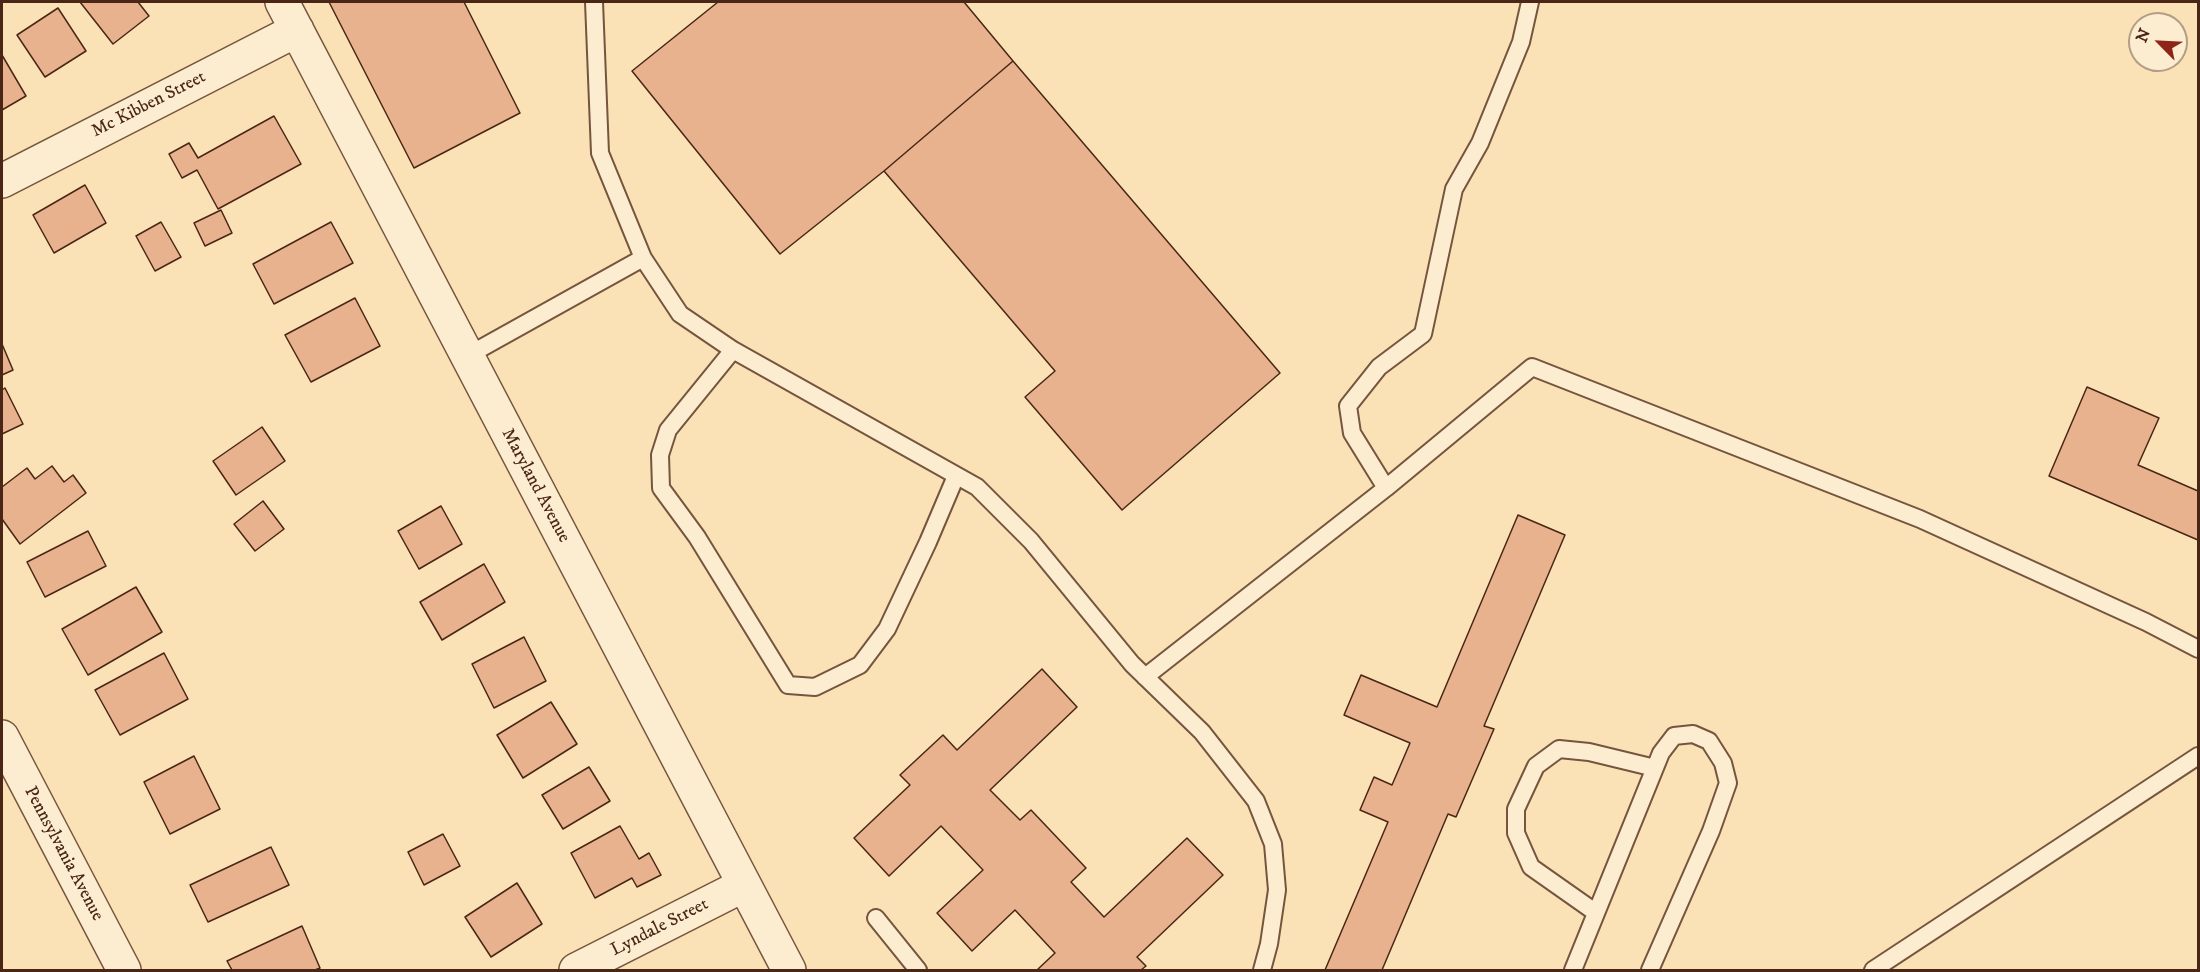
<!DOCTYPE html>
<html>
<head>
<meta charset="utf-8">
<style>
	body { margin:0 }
	#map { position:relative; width:2200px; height:972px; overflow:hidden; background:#fae2b6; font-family:"IM FELL DW Pica",serif }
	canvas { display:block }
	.frame { position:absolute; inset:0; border:3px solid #492615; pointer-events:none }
	.north { position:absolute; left:2128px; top:12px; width:60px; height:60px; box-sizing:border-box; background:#fcecd0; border:2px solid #b49d85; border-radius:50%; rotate:294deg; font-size:16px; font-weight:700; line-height:24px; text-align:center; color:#492615 }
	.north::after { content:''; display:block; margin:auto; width:21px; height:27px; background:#8f2418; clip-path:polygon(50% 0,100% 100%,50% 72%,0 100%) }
</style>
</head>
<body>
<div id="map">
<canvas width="2200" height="972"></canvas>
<div class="frame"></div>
<div class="north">N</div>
</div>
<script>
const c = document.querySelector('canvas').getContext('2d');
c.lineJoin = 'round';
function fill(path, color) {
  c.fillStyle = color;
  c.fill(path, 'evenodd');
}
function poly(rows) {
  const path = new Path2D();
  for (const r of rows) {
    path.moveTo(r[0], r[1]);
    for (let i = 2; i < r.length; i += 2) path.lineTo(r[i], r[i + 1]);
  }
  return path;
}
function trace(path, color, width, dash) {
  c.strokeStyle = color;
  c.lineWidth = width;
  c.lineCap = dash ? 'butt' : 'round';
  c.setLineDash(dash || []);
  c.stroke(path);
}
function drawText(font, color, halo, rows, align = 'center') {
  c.font = font + ' "IM FELL DW Pica",serif';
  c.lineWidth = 5;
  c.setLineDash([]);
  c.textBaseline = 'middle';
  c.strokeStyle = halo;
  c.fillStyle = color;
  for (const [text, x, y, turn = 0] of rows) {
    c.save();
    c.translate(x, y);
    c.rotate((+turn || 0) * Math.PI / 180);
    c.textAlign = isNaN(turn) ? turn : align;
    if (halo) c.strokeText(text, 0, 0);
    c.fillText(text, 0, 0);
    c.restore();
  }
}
const building = poly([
	[80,2,138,2,149,16,113,44,80,2],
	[329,2,464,2,520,113,414,168,329,2],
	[718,2,964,2,1013,61,884,171,780,254,632,71,718,2],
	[58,8,86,51,45,77,17,35,58,8],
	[2,55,26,96,2,110,2,55],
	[1013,61,1280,373,1122,510,1025,397,1055,371,884,171,1013,61],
	[274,116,301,164,218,209,197,170,182,178,169,154,189,143,198,158,274,116],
	[85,185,106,223,54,253,33,215,85,185],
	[221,210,232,233,205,246,194,223,221,210],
	[161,222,181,257,155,271,136,236,161,222],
	[331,222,353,263,274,304,253,264,331,222],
	[355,298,380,346,311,382,285,335,355,298],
	[2,344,13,370,2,375,2,344],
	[2087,387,2159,418,2138,465,2198,491,2198,540,2049,476,2087,387],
	[5,388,23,424,2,434,2,390,5,388],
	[262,427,285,461,236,495,213,461,262,427],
	[52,466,64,482,73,475,86,493,20,544,2,519,2,487,27,468,35,479,52,466],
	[263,501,284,529,255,551,234,524,263,501],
	[441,506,462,544,419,569,398,531,441,506],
	[1518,515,1565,535,1484,726,1494,729,1456,817,1448,814,1382,970,1325,970,1388,822,1360,810,1374,777,1392,785,1410,743,1344,715,1361,675,1437,707,1518,515],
	[88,531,106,566,45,597,27,562,88,531],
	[484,564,505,602,442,640,420,602,484,564],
	[136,587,162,632,88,675,62,629,136,587],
	[524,637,546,681,494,708,472,664,524,637],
	[164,653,188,699,120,735,95,690,164,653],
	[1042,669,1077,707,990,790,1020,820,1031,810,1086,868,1071,882,1104,917,1187,838,1223,875,1137,957,1146,966,1141,970,1037,970,1055,953,1015,910,972,951,937,913,983,870,941,826,889,876,854,838,910,785,900,775,943,735,957,750,1042,669],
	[551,702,577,744,523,778,497,735,551,702],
	[194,756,220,809,170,834,144,782,194,756],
	[589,767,610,801,563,829,542,795,589,767],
	[620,826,639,859,649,853,661,875,637,887,632,878,595,898,571,853,620,826],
	[443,834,460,866,424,885,408,852,443,834],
	[271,847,289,885,208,922,190,885,271,847],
	[517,883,542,924,491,957,465,917,517,883],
	[302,926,320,968,315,970,232,970,227,961,302,926]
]);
fill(building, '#e8b28f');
trace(building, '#492615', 1.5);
const lane = poly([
	[594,2,600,153,643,258,680,314,733,350,977,487,1031,541,1132,664,1202,732,1256,801,1273,844,1277,890,1269,944,1262,970],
	[733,350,668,430,660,455,661,488,697,537,788,685,815,687,860,665,887,629,928,542,956,476],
	[467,356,643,258],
	[1386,488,1352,433,1348,406,1379,367,1423,334,1454,189,1480,143,1521,42,1530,2],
	[1145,677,1386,488,1532,367,1920,519,2146,622,2198,649],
	[1595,912,1531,867,1516,833,1516,809,1536,766,1559,749,1589,752,1655,768],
	[876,918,918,970],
	[1573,970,1661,753,1674,736,1693,734,1709,741,1723,763,1728,783,1711,831,1650,970],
	[1873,970,2198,756]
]);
const street = poly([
	[282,2,789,970],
	[2,181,297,30],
	[2,737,124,970],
	[576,970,744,885]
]);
trace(lane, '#75553d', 20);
trace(street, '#75553d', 36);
trace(lane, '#fcecd0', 16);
trace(street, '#fcecd0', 33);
drawText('18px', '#492615', '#fcecd0', [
	["Mc Kibben Street",149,105,-27],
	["Maryland Avenue",535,486,62],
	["Pennsylvania Avenue",63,854,62],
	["Lyndale Street",660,928,-27]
]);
</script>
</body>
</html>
